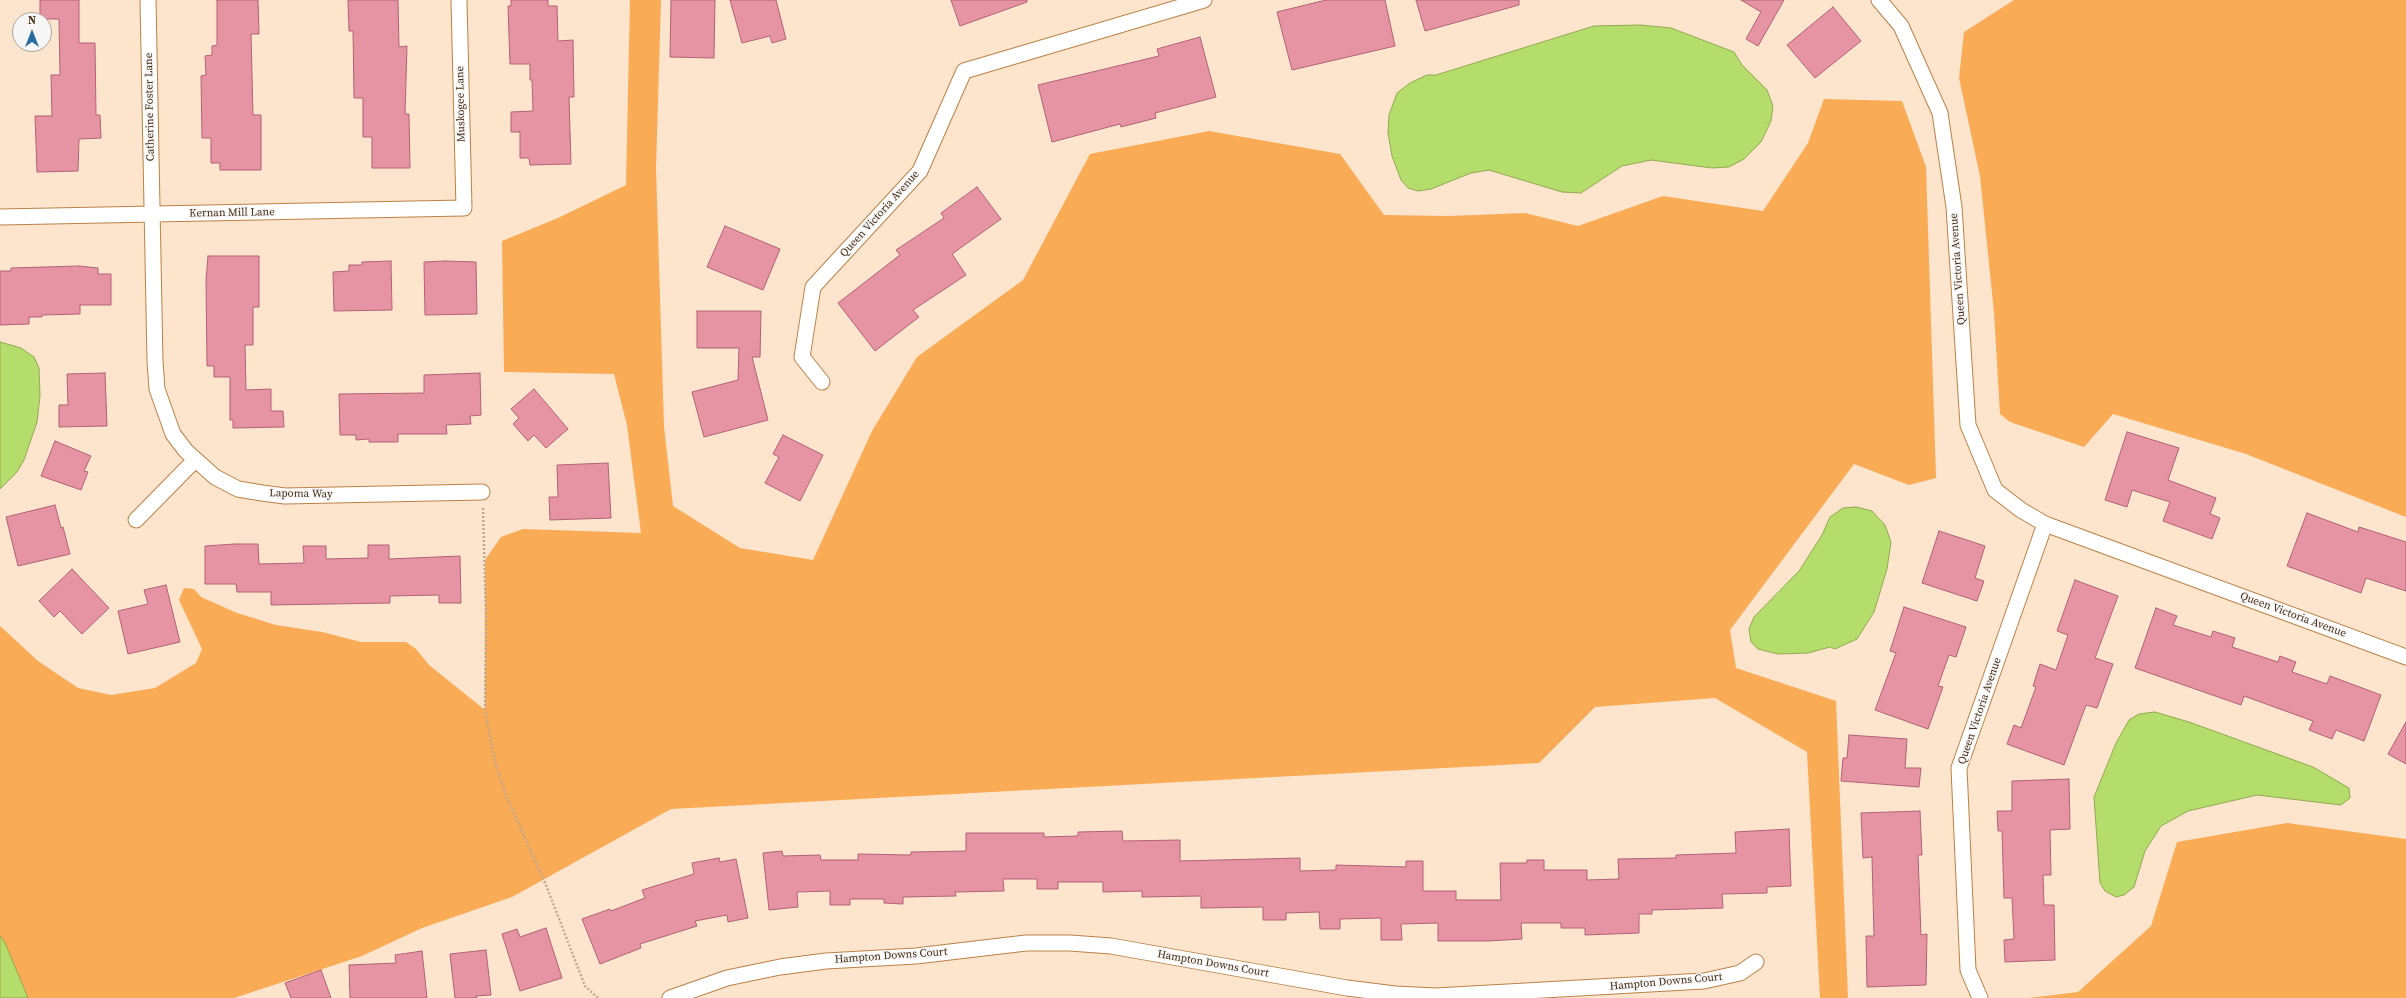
<!DOCTYPE html>
<html>
<head>
<meta charset="utf-8">
<style>
	body { margin:0 }
	#map { position:relative; width:2406px; height:998px; overflow:hidden; background:#fce4cd; font-family:"Source Serif 4",serif }
	canvas { display:block }
	.north { position:absolute; left:12px; top:12px; width:40px; height:40px; box-sizing:border-box; background:#f6f6f6; border:1px solid #afa69c; border-radius:50%; rotate:0deg; font-size:11px; font-weight:700; line-height:16px; text-align:center; color:#452e15 }
	.north::after { content:''; display:block; margin:auto; width:14px; height:18px; background:#296da2; clip-path:polygon(50% 0,100% 100%,50% 72%,0 100%) }
</style>
</head>
<body>
<div id="map">
<canvas width="2406" height="998"></canvas>
<div class="north">N</div>
</div>
<script>
const c = document.querySelector('canvas').getContext('2d');
c.lineJoin = 'round';
function fill(path, color) {
  c.fillStyle = color;
  c.fill(path, 'evenodd');
}
function poly(rows) {
  const path = new Path2D();
  for (const r of rows) {
    path.moveTo(r[0], r[1]);
    for (let i = 2; i < r.length; i += 2) path.lineTo(r[i], r[i + 1]);
  }
  return path;
}
function trace(path, color, width, dash) {
  c.strokeStyle = color;
  c.lineWidth = width;
  c.lineCap = dash ? 'butt' : 'round';
  c.setLineDash(dash || []);
  c.stroke(path);
}
function drawText(font, color, halo, rows, align = 'center') {
  c.font = font + ' "Source Serif 4",serif';
  c.lineWidth = 3;
  c.setLineDash([]);
  c.textBaseline = 'middle';
  c.strokeStyle = halo;
  c.fillStyle = color;
  for (const [text, x, y, turn = 0] of rows) {
    c.save();
    c.translate(x, y);
    c.rotate((+turn || 0) * Math.PI / 180);
    c.textAlign = isNaN(turn) ? turn : align;
    if (halo) c.strokeText(text, 0, 0);
    c.fillText(text, 0, 0);
    c.restore();
  }
}
fill(poly([
	[630,0,661,0,656,168,664,427,673,506,740,548,813,560,872,431,917,357,1023,280,1090,154,1209,131,1340,154,1384,215,1449,216,1525,213,1578,226,1663,196,1763,211,1808,143,1824,99,1902,101,1926,167,1936,478,1909,485,1854,464,1730,630,1736,668,1836,701,1848,998,1820,998,1807,752,1715,698,1595,707,1539,763,671,809,512,897,422,928,362,956,234,998,28,998,0,936,0,626,38,661,78,688,111,695,155,688,196,663,202,649,179,600,184,588,194,589,201,597,237,613,276,625,322,632,361,642,406,642,416,649,429,665,485,710,485,560,501,537,523,529,641,533,627,425,614,374,504,372,502,241,558,218,626,185],
	[2014,0,2406,0,2406,517,2246,454,2113,414,2084,447,2010,422,2000,414,1994,312,1980,176,1959,78,1964,32],
	[2287,823,2406,839,2406,998,2029,998,2078,992,2151,926,2177,842]
]), '#f9ab56');
const water = poly([
	[1640,25,1671,28,1734,52,1742,65,1767,90,1773,106,1771,121,1761,142,1744,159,1729,167,1712,168,1651,160,1622,166,1581,193,1562,192,1489,170,1471,173,1431,189,1418,191,1408,188,1401,180,1392,156,1388,133,1389,115,1397,93,1410,83,1427,75,1436,75,1594,26,1640,25],
	[0,342,21,348,34,357,39,368,40,396,37,422,24,460,17,472,0,489,0,342],
	[1856,507,1872,511,1885,525,1891,542,1887,569,1874,612,1857,639,1835,649,1830,647,1808,653,1778,654,1758,649,1751,642,1749,629,1754,617,1799,571,1822,535,1830,517,1843,508,1856,507],
	[2155,712,2189,722,2313,767,2349,788,2350,798,2341,805,2257,795,2188,811,2161,826,2145,851,2134,887,2124,895,2116,897,2105,891,2100,883,2094,797,2116,743,2129,720,2139,714,2155,712],
	[0,936,5,943,28,998,0,998,0,936]
]);
fill(water, '#b4dd6c');
trace(water, '#93a852', 1);
const building = poly([
	[40,0,79,0,79,43,95,43,96,115,100,115,101,138,79,139,78,171,37,172,35,116,52,116,51,75,60,75,59,19,40,19,40,0],
	[217,0,258,0,259,34,251,34,253,115,261,115,261,170,220,170,220,163,211,163,211,138,202,138,201,76,206,75,205,56,212,55,212,46,217,45,217,0],
	[348,0,398,0,399,47,407,46,405,114,409,114,410,168,372,168,372,137,363,137,363,98,354,98,353,31,349,31,348,0],
	[511,0,548,0,548,6,557,6,558,41,573,40,574,97,569,97,571,164,530,165,529,158,520,158,520,132,511,132,511,112,533,111,532,80,530,80,530,64,510,64,508,6,511,6,511,0],
	[671,0,715,0,714,58,670,57,671,0],
	[730,0,776,0,786,39,772,43,770,36,742,43,730,0],
	[951,0,1027,0,1027,2,960,26,951,0],
	[1326,0,1385,0,1395,46,1292,70,1277,12,1326,0],
	[1416,0,1519,0,1519,5,1425,31,1416,0],
	[1741,0,1784,0,1758,46,1746,39,1761,12,1741,0],
	[1833,7,1861,41,1815,78,1787,45,1833,7],
	[1200,37,1216,97,1155,113,1156,118,1121,127,1120,124,1052,142,1038,85,1159,56,1157,49,1200,37],
	[977,187,1001,219,952,254,966,275,913,310,919,317,875,351,838,303,900,255,896,250,944,218,941,213,977,187],
	[725,226,780,249,763,290,707,267,725,226],
	[208,256,259,256,259,307,253,307,253,345,245,345,246,390,271,389,271,411,283,411,284,427,233,428,233,420,230,420,230,377,214,377,214,366,207,366,206,280,208,256],
	[391,261,392,310,334,311,333,272,349,271,349,265,362,265,362,262,391,261],
	[445,261,476,262,477,314,425,315,424,262,445,261],
	[79,266,98,268,98,274,111,274,111,305,80,305,80,314,42,315,42,317,29,317,29,324,0,325,0,271,11,271,11,268,79,266],
	[697,311,761,311,760,357,752,357,768,420,704,437,692,392,738,380,739,348,697,348,697,311],
	[105,373,107,426,59,427,59,405,68,405,67,374,105,373],
	[480,373,481,415,470,416,471,424,446,425,447,434,398,434,398,442,369,442,369,439,356,440,356,435,340,435,339,394,424,393,424,375,480,373],
	[534,389,568,429,546,448,534,435,528,441,513,424,519,418,511,409,534,389],
	[2127,432,2179,448,2168,480,2216,498,2210,514,2220,518,2212,539,2163,521,2170,502,2132,490,2127,507,2105,500,2127,432],
	[783,435,823,455,800,501,765,483,779,457,773,454,783,435],
	[55,441,91,456,84,471,88,472,81,490,41,476,55,441],
	[608,463,611,518,550,520,549,497,558,497,557,465,608,463],
	[55,505,61,528,63,527,70,554,18,566,6,517,55,505],
	[2307,513,2358,532,2359,527,2406,542,2406,591,2366,578,2361,593,2287,566,2307,513],
	[1939,531,1985,546,1975,578,1984,581,1977,601,1922,583,1939,531],
	[235,544,258,544,259,564,304,563,303,546,326,546,326,559,368,558,368,545,389,545,389,559,460,556,461,603,439,603,439,595,390,596,390,603,271,605,271,592,237,592,236,584,205,584,205,546,235,544],
	[72,569,109,608,82,634,60,611,54,617,39,601,72,569],
	[2075,580,2118,596,2095,658,2113,664,2097,708,2086,705,2064,765,2007,744,2014,725,2021,728,2036,687,2033,686,2040,664,2056,670,2068,635,2057,631,2075,580],
	[166,585,180,642,128,654,118,611,148,604,144,590,166,585],
	[1904,607,1966,627,1956,657,1949,655,1938,686,1943,687,1928,729,1875,710,1896,653,1890,651,1904,607],
	[2156,608,2177,616,2173,625,2211,637,2213,631,2235,638,2232,647,2278,662,2280,656,2296,662,2292,672,2327,684,2330,676,2381,695,2364,741,2336,730,2332,739,2309,730,2313,721,2244,696,2241,705,2135,668,2156,608],
	[2406,722,2406,764,2388,754,2406,722],
	[1849,735,1907,739,1905,768,1921,768,1919,787,1841,781,1843,758,1847,758,1849,735],
	[2069,779,2070,829,2050,830,2051,875,2043,875,2044,905,2054,905,2055,960,2005,962,2004,940,2014,939,2012,898,2004,898,2002,831,1998,831,1997,811,2012,811,2012,781,2069,779],
	[1920,811,1922,855,1918,855,1921,935,1927,934,1926,985,1867,987,1866,936,1874,936,1872,857,1863,858,1861,813,1920,811],
	[1789,829,1791,886,1767,887,1767,893,1722,894,1723,908,1652,910,1652,914,1639,914,1639,933,1585,935,1585,928,1561,928,1561,923,1521,923,1522,939,1488,941,1438,941,1438,923,1401,924,1402,940,1381,940,1381,918,1340,919,1340,929,1320,929,1319,912,1286,913,1286,920,1263,920,1263,907,1201,908,1201,896,1142,897,1142,891,1103,892,1103,882,1058,882,1058,889,1037,889,1037,879,1003,879,1004,891,955,892,956,896,903,897,903,904,884,903,884,899,850,899,850,905,830,905,830,891,797,892,798,907,769,910,763,853,782,851,783,856,820,855,821,860,858,860,858,854,911,855,911,852,966,851,966,833,1044,833,1044,837,1078,836,1078,832,1122,831,1123,841,1180,840,1180,861,1300,858,1300,871,1336,870,1336,865,1406,867,1406,861,1423,861,1423,891,1456,891,1456,900,1501,900,1500,863,1527,863,1527,860,1544,860,1544,870,1587,870,1587,880,1619,879,1618,859,1676,858,1676,855,1736,853,1735,832,1789,829],
	[719,858,720,862,736,859,748,918,728,922,727,915,695,921,697,926,640,944,641,948,600,964,582,919,610,909,611,911,645,898,642,890,694,874,692,863,719,858],
	[546,928,562,978,520,991,502,934,517,929,520,937,546,928],
	[486,950,491,995,476,996,477,998,455,998,450,954,486,950],
	[422,951,427,998,350,998,349,965,396,963,395,955,422,951],
	[321,970,331,998,291,998,285,983,321,970]
]);
fill(building, '#e693a4');
trace(building, '#b16375', 1);
const street = poly([
	[148,0,155,361,157,389,173,434,186,451,215,477,238,489,262,493,285,496,482,492],
	[1879,0,1901,26,1940,113,1954,207,1968,425,1995,490,2021,510,2045,524,2406,657],
	[0,217,464,208,459,0],
	[822,382,802,357,813,287,920,171,964,71,1204,0],
	[136,520,195,460],
	[670,998,727,978,780,967,826,961,916,956,1026,943,1070,943,1111,946,1347,988,1395,994,1436,996,1704,981,1740,973,1756,962],
	[1980,998,1968,970,1959,768,2045,524]
]);
trace(street, '#ba8247', 17);
trace(poly([
	[483,508,486,618,485,710,495,762,507,798,546,885,585,986,598,998]
]), '#c0a891', 2.5, [2, 2]);
trace(street, '#fff', 15);
drawText('11px', '#452e15', '#f6f6f6', [
	["Muskogee Lane",461,104,-91],
	["Catherine Foster Lane",150,107,-91],
	["Kernan Mill Lane",232,213,-1],
	["Queen Victoria Avenue",880,214,-48],
	["Queen Victoria Avenue",1958,269,-94],
	["Lapoma Way",301,494,1],
	["Queen Victoria Avenue",2293,615,20],
	["Queen Victoria Avenue",1980,711,-71],
	["Hampton Downs Court",891,956,-4],
	["Hampton Downs Court",1213,964,10],
	["Hampton Downs Court",1666,982,-5]
]);
</script>
</body>
</html>
